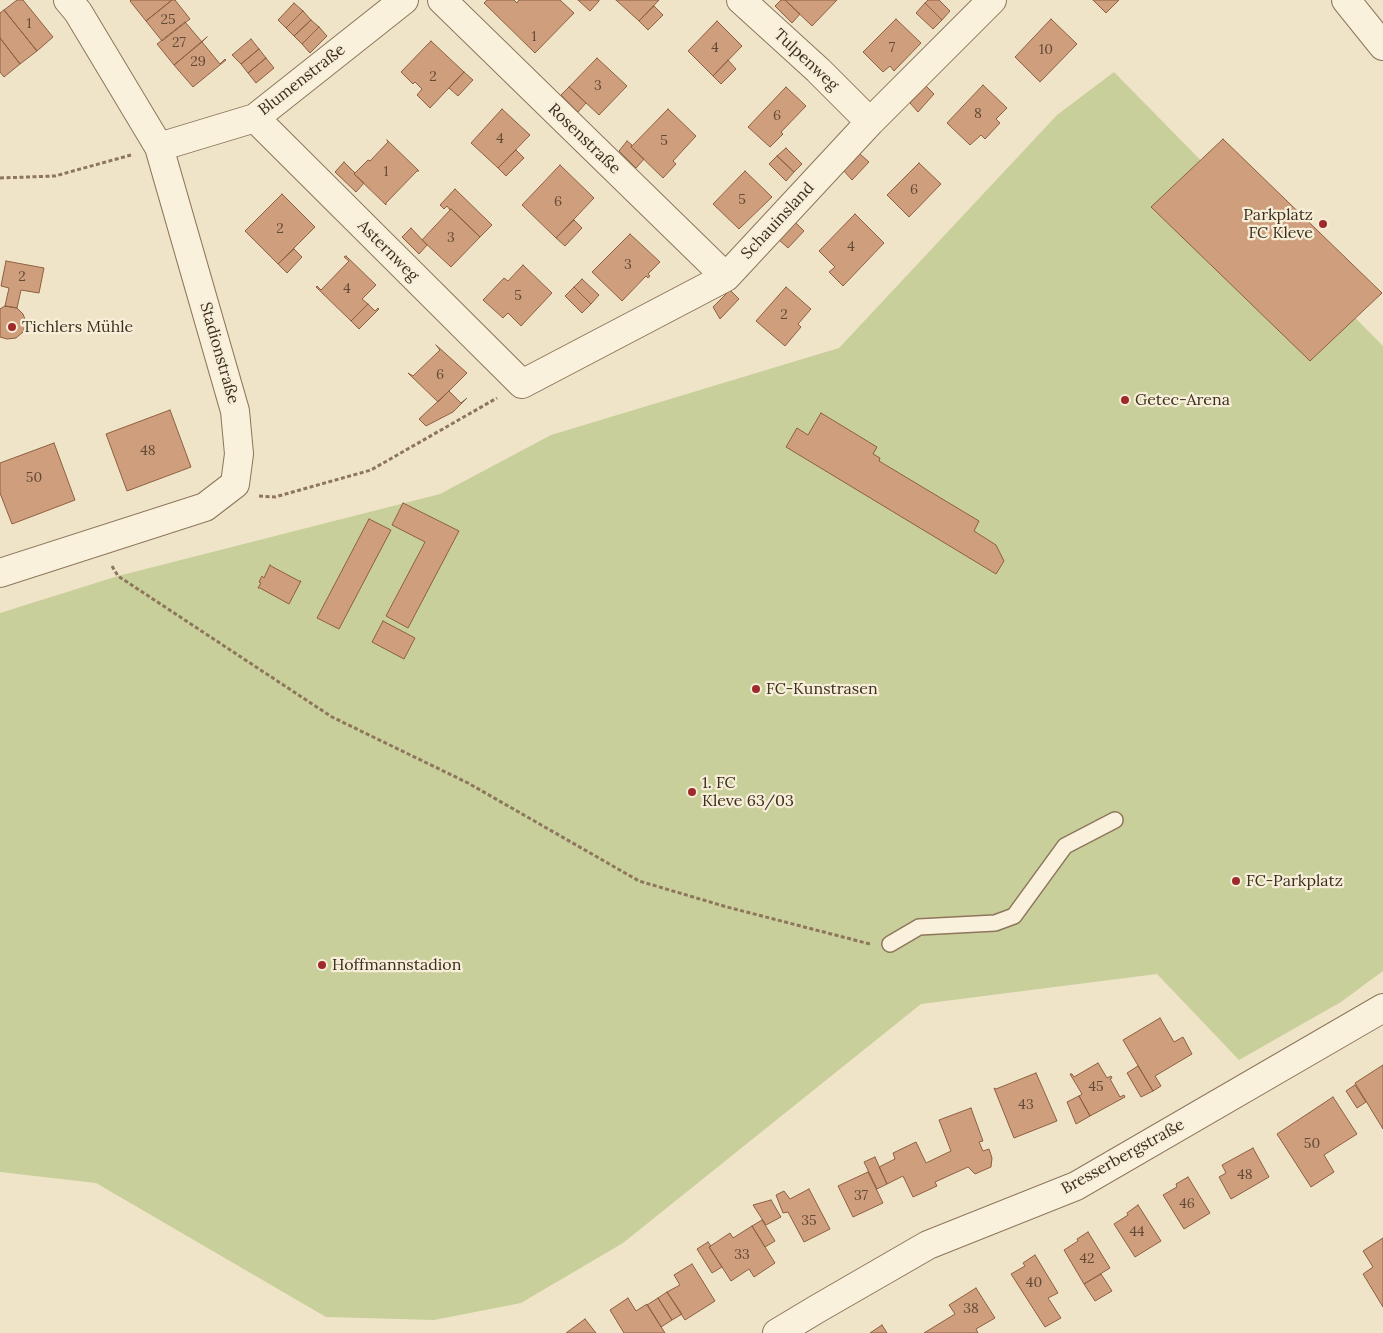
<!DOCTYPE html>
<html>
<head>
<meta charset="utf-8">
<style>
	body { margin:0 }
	canvas { display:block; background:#f0e4c8 }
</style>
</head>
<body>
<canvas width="1383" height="1333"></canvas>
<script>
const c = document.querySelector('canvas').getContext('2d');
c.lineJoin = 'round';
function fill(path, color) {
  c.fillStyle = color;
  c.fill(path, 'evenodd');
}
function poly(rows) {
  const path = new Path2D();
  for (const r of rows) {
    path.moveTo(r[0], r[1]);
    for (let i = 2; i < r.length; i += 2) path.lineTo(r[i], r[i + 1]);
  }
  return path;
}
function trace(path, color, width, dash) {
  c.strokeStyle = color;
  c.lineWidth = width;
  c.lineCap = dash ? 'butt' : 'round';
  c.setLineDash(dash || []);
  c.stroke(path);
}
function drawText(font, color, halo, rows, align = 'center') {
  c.font = font + ' Lora,serif';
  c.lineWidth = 4.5;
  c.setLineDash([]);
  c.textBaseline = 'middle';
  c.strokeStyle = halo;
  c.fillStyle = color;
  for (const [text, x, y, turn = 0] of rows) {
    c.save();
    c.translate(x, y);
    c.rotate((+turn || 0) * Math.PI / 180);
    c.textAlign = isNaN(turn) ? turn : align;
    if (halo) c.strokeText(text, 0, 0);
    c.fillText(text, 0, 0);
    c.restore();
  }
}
fill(poly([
	[1114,72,1383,346,1383,971,1341,1002,1239,1060,1157,974,921,1004,623,1243,521,1303,434,1320,326,1317,96,1183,0,1172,0,613,118,576,440,494,551,435,839,348,1057,115]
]), '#c9cf9b');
const building = poly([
	[17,0,23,0,53,37,37,51,4,10,17,0],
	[131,0,172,0,146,21,130,1,131,0],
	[172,0,175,0,190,19,162,41,146,21,172,0],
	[487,0,514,0,517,3,519,0,560,0,574,13,535,53,484,3,487,0],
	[578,0,599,0,599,1,590,11,578,0],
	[616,0,659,0,639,21,616,0],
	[781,0,785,0,800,14,792,23,775,6,781,0],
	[785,0,837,0,812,26,785,0],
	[928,0,939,0,950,11,942,20,925,3,928,0],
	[1093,0,1119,0,1106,13,1093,0],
	[294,3,303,11,286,28,278,20,294,3],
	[925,3,942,20,933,29,916,13,925,3],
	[654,6,663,15,648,30,639,21,654,6],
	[4,10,37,51,20,64,0,38,0,13,4,10],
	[303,11,311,20,294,36,286,28,303,11],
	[896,19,921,43,894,71,890,66,883,72,863,52,896,19],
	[1051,19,1077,44,1040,82,1015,57,1051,19],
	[311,20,319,27,302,44,294,36,311,20],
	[717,21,742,46,713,76,688,51,717,21],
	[185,22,202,42,174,65,157,44,185,22],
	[319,27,327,36,310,53,302,44,319,27],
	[207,37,202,42,220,64,225,59,226,60,193,87,174,65,207,37],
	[0,38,20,64,4,77,0,72,0,38],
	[251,39,259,49,241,64,232,55,251,39],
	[431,41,464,72,430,108,417,95,422,89,415,82,413,84,401,72,431,41],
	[259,49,266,58,248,73,241,64,259,49],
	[266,58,274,68,256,83,248,73,266,58],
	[597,58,627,86,599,115,569,87,597,58],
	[728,60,736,69,721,84,713,76,728,60],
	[464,72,473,80,458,96,449,88,464,72],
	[983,85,1007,108,996,119,1000,123,985,139,981,135,970,145,947,123,983,85],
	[926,86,934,94,918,112,910,103,926,86],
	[569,87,586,103,578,112,561,95,569,87],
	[786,87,806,106,781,132,783,134,770,147,748,127,786,87],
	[502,109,530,135,498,168,471,143,502,109],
	[668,109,696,136,673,161,676,164,663,178,631,147,668,109],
	[1223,139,1382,293,1310,361,1151,207,1223,139],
	[387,140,419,171,417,171,386,203,386,205,354,174,368,160,370,161,388,142,387,140],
	[627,141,632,145,631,147,644,159,636,168,619,151,627,141],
	[786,148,802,164,794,172,777,156,786,148],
	[516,150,524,158,506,176,498,168,516,150],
	[860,154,869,162,852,180,844,171,860,154],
	[777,156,794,172,786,181,769,164,777,156],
	[344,162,355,173,354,174,364,183,356,192,335,172,344,162],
	[919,163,941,184,909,217,887,195,919,163],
	[560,165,594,198,556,238,522,205,560,165],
	[745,171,772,197,739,229,713,204,745,171],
	[455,189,492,225,480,237,451,209,450,210,447,206,444,209,440,205,455,189],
	[282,194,315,227,278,264,245,231,282,194],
	[451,209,480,237,451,267,422,240,451,209],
	[855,214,884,243,843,286,829,272,835,267,819,251,855,214],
	[574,220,582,228,565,246,556,238,574,220],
	[795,222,804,231,788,248,778,239,795,222],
	[411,228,427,245,419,254,402,237,411,228],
	[630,234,660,262,648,274,650,276,648,278,646,276,622,301,592,272,630,234],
	[294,249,302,257,287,273,278,264,294,249],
	[346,256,376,285,362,299,368,304,351,321,316,287,317,286,321,290,349,261,344,257,346,256],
	[6,261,44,268,39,293,21,290,17,308,5,306,9,288,1,286,6,261],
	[523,265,552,293,521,326,508,313,503,318,483,300,504,278,508,281,523,265],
	[582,279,599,295,591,304,574,287,582,279],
	[574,287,591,304,582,313,565,296,574,287],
	[786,287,811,309,798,324,801,327,785,346,756,321,786,287],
	[730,290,739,299,720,319,713,307,730,290],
	[368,304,375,311,378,308,379,309,359,329,351,321,368,304],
	[5,306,17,308,23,314,26,322,23,332,16,338,7,339,0,337,0,309,5,306],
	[436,345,467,373,438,402,408,373,413,376,440,350,436,345],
	[449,391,461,403,467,398,453,412,426,426,419,419,449,391],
	[170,410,191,467,127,491,106,434,170,410],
	[821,413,877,447,873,454,880,458,879,461,979,521,974,531,996,545,1004,561,996,574,786,447,797,428,808,435,821,413],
	[54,443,75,500,12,524,0,493,0,463,54,443],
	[403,503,459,531,408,628,386,616,425,542,392,525,403,503],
	[369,519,391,530,339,629,317,618,369,519],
	[270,565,271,566,299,581,301,581,289,604,260,588,258,588,261,583,259,582,262,576,264,578,270,565],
	[383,621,415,638,404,659,372,642,383,621],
	[1160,1018,1174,1042,1183,1037,1192,1054,1155,1076,1161,1086,1153,1091,1123,1040,1160,1018],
	[1098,1063,1107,1078,1111,1076,1112,1078,1110,1079,1120,1097,1124,1095,1125,1097,1090,1116,1079,1096,1082,1094,1070,1074,1072,1074,1074,1077,1098,1063],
	[1383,1065,1383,1129,1355,1083,1383,1065],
	[1138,1066,1153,1091,1141,1097,1127,1073,1138,1066],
	[1036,1073,1057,1121,1014,1138,994,1088,996,1089,1036,1073],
	[1355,1085,1366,1102,1357,1108,1346,1091,1355,1085],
	[1079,1096,1090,1116,1076,1124,1067,1102,1079,1096],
	[1333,1097,1357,1134,1324,1155,1334,1172,1311,1187,1277,1134,1333,1097],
	[971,1108,983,1141,979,1142,983,1151,989,1149,992,1158,991,1167,975,1174,968,1167,935,1182,937,1186,913,1197,903,1176,887,1184,879,1167,895,1159,893,1153,916,1142,926,1163,951,1151,939,1120,971,1108],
	[1253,1148,1269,1177,1231,1199,1219,1177,1226,1173,1222,1165,1253,1148],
	[875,1157,887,1184,877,1189,864,1162,875,1157],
	[868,1172,883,1203,853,1217,838,1186,868,1172],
	[1188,1177,1210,1213,1184,1229,1163,1195,1177,1187,1176,1184,1188,1177],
	[809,1189,830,1229,804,1242,788,1212,783,1213,776,1195,784,1191,790,1199,809,1189],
	[771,1200,781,1217,766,1225,753,1205,771,1200],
	[1138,1205,1161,1241,1135,1257,1114,1224,1128,1215,1127,1213,1138,1205],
	[762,1220,775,1241,765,1247,752,1226,762,1220],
	[752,1226,775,1263,754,1277,749,1269,731,1281,709,1247,730,1233,733,1238,752,1226],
	[1088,1232,1110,1268,1084,1284,1064,1250,1078,1241,1077,1239,1088,1232],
	[1383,1238,1383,1307,1363,1274,1373,1267,1363,1251,1383,1238],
	[708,1242,711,1246,709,1247,722,1267,712,1273,697,1249,708,1242],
	[1035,1255,1058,1293,1048,1298,1061,1318,1045,1327,1011,1274,1025,1266,1023,1263,1035,1255],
	[692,1264,715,1301,685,1320,667,1292,680,1285,674,1275,692,1264],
	[1101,1274,1112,1291,1095,1301,1084,1284,1101,1274],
	[976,1288,995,1318,976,1329,978,1333,924,1333,955,1314,949,1305,976,1288],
	[667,1292,682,1314,672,1320,658,1298,667,1292],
	[628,1298,636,1311,647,1304,665,1333,624,1333,610,1310,628,1298],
	[658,1298,672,1320,661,1327,647,1305,658,1298],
	[585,1319,596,1333,566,1333,585,1319],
	[882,1325,887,1333,870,1333,882,1325]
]);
fill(building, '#cf9f7d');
trace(building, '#8d5f41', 1);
const service = poly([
	[890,944,919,927,995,923,1014,916,1065,846,1115,820]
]);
const minor = poly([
	[442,0,726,277],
	[741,0,818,70,870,122],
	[1346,0,1383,46],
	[255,118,522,384,726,277,870,122,992,0],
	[159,147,255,118,404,0],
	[0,573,205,507,235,484,239,454,235,411,159,147,78,12,68,0],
	[777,1333,817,1309,928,1245,1076,1186,1383,1008]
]);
trace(service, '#8d765c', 18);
trace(minor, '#8d765c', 30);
trace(poly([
	[0,178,55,176,131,155],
	[259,496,275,497,371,470,497,398],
	[112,566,118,576,332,717,468,783,639,881,727,907,870,944]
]), '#8d765c', 3, [4, 2.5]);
trace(service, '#faf1dc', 15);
trace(minor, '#faf1dc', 28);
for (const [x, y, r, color] of [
	[1323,224,5,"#9e2a2b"],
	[12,327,5,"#9e2a2b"],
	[1125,400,5,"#9e2a2b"],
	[756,689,5,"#9e2a2b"],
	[692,792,5,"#9e2a2b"],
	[1236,881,5,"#9e2a2b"],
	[322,965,5,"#9e2a2b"]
]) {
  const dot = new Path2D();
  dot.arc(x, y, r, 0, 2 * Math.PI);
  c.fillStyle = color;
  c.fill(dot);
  trace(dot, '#f7eed8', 2);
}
drawText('14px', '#624a37', null, [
	["25",168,20],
	["1",29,24],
	["1",534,37],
	["27",179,43],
	["4",715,48],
	["7",892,48],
	["10",1046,50],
	["29",198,62],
	["2",433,77],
	["3",598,86],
	["8",978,114],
	["6",777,116],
	["4",500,139],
	["5",664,141],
	["1",386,172],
	["6",914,190],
	["5",742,200],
	["6",558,202],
	["2",280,229],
	["3",451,238],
	["4",851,247],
	["3",628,265],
	["2",22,277],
	["4",347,289],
	["5",518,296],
	["2",784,315],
	["6",440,375],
	["48",148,451],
	["50",34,478],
	["45",1096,1087],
	["43",1026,1105],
	["50",1312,1144],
	["48",1245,1175],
	["37",861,1196],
	["46",1187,1204],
	["35",809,1221],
	["44",1137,1232],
	["33",742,1255],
	["42",1087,1259],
	["40",1034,1283],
	["38",971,1309]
]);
drawText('16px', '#3d2e20', '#f7eed8', [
	["Tulpenweg",806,60,43],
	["Blumenstraße",302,80,-38],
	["Rosenstraße",584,139,44],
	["Schauinsland",778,221,-47],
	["Asternweg",388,251,45],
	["Stadionstraße",219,353,74],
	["Bresserbergstraße",1123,1157,-29]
]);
drawText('16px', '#3d2e20', '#f7eed8', [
	["Parkplatz",1313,215,"right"],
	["FC Kleve",1313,233,"right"],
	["Tichlers Mühle",22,327],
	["Getec-Arena",1135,400],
	["FC-Kunstrasen",766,689],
	["1. FC",702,783],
	["Kleve 63/03",702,801],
	["FC-Parkplatz",1246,881],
	["Hoffmannstadion",332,965]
], 'left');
</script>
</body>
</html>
